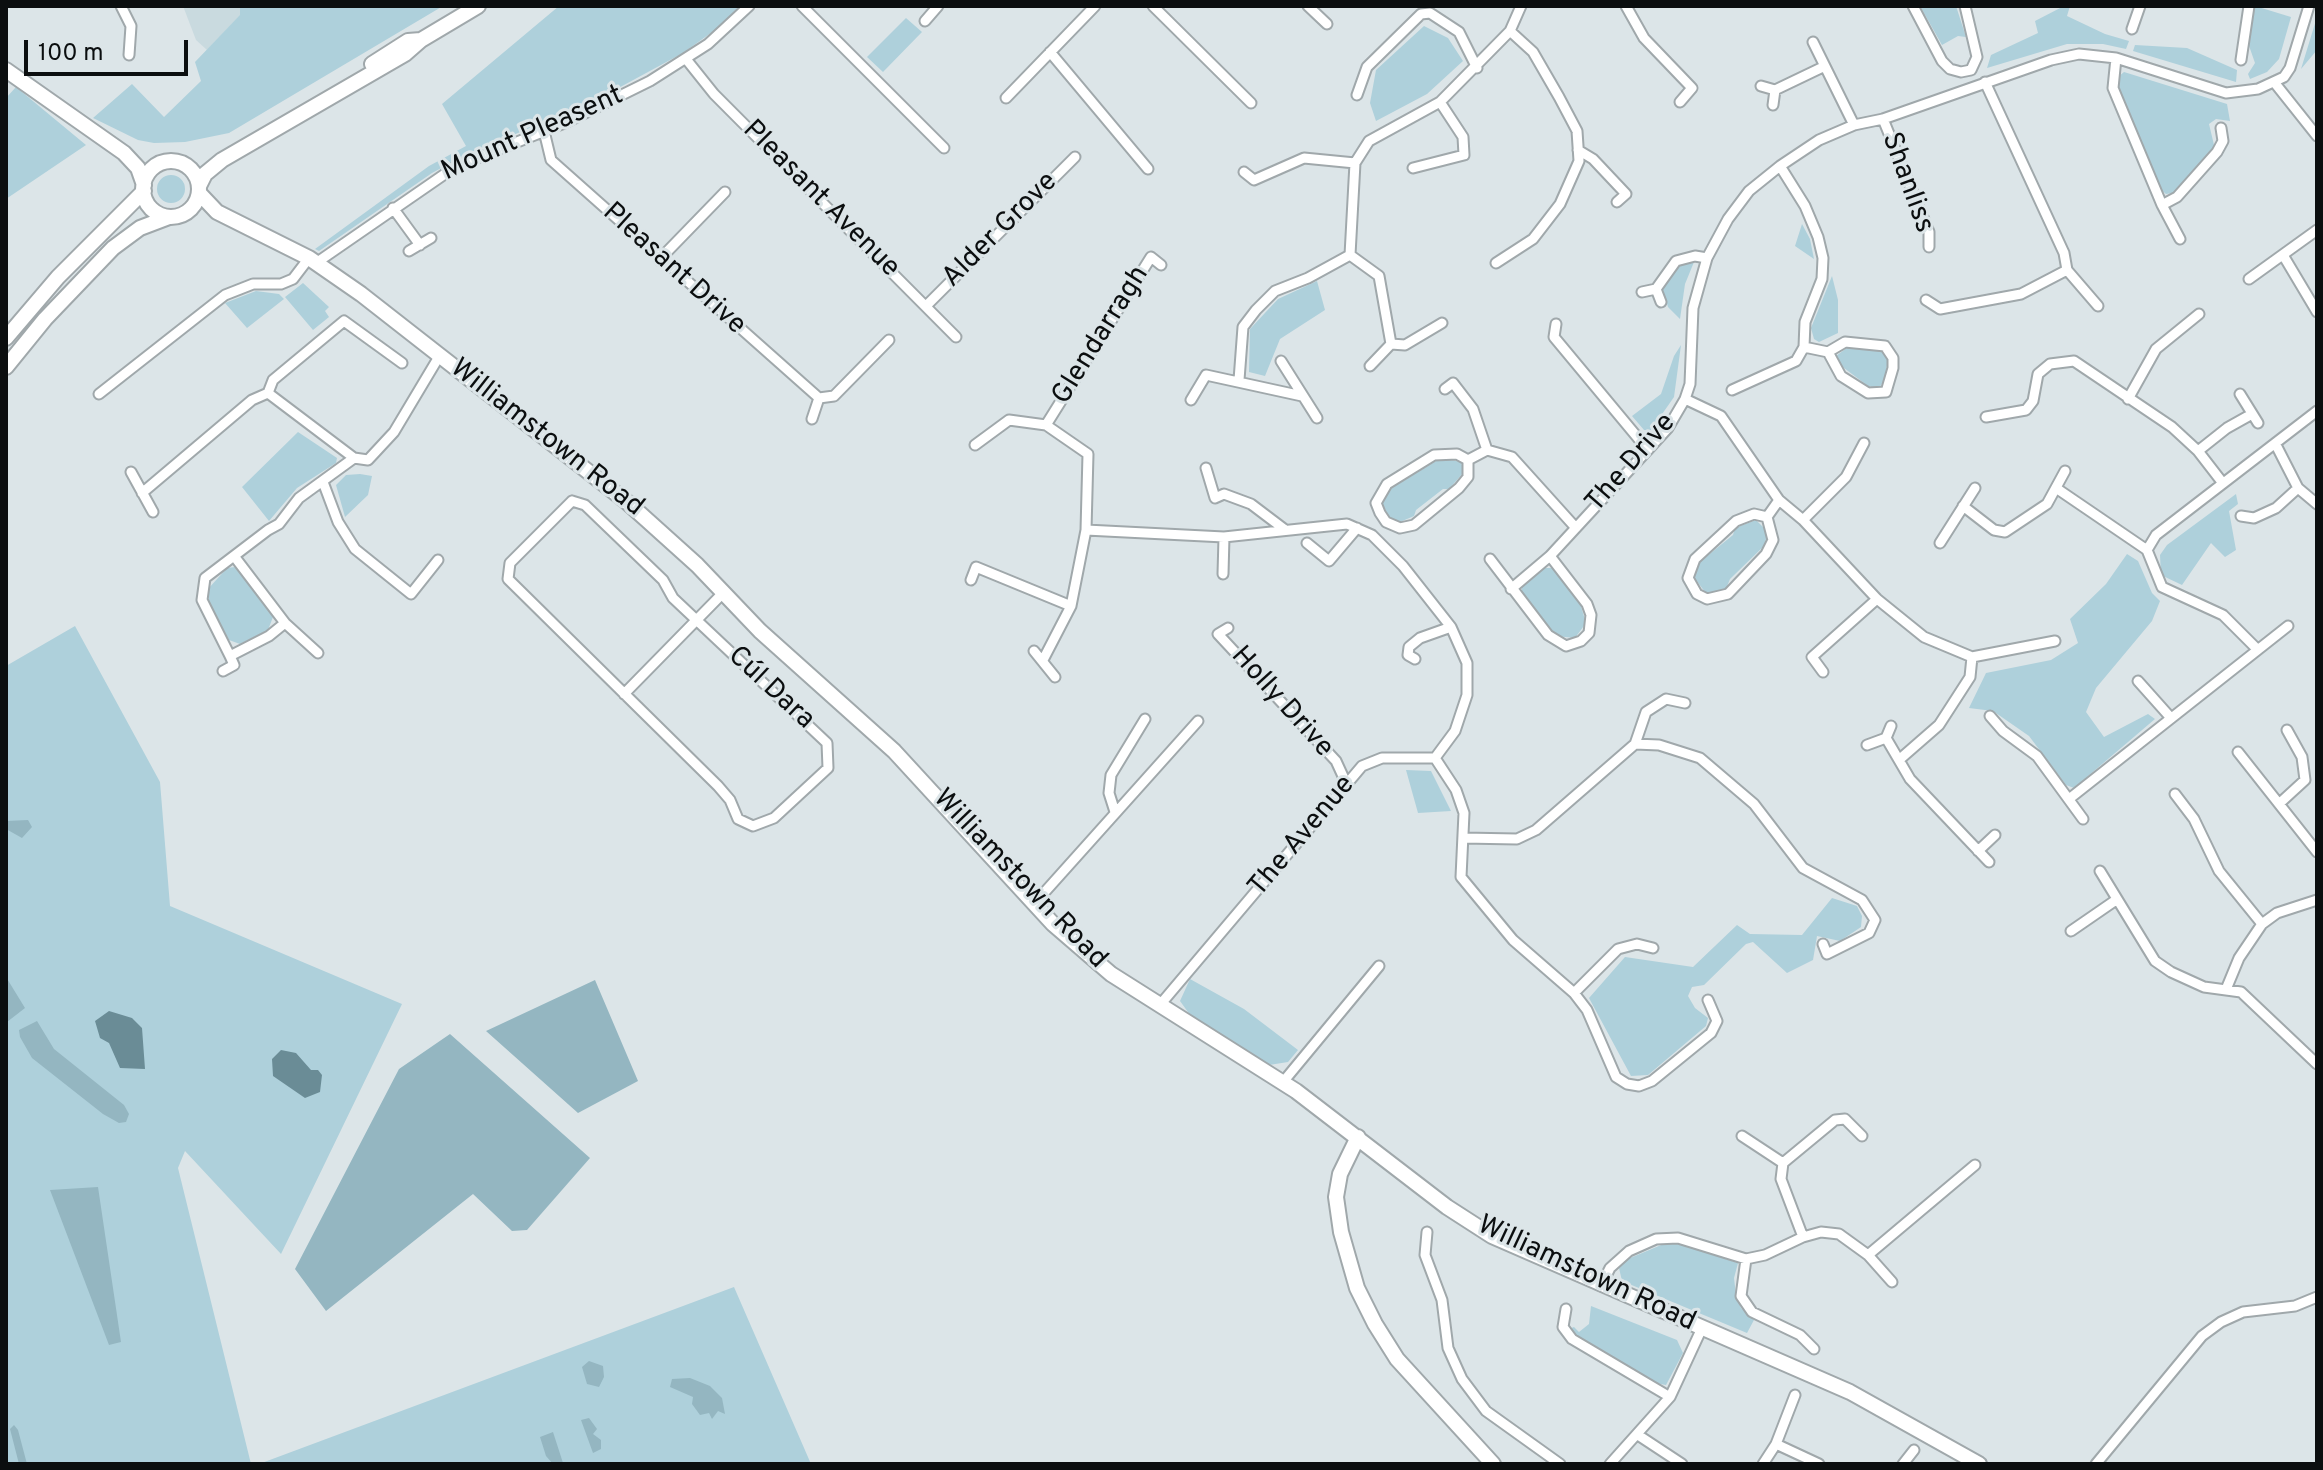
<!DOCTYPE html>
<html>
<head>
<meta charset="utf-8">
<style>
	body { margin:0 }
	#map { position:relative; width:2323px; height:1470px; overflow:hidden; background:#dce5e8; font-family:Overpass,sans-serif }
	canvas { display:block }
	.frame { position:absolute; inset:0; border:8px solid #0b0e0f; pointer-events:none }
	.scale { position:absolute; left:24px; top:40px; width:164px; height:36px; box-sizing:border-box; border:4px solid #0b0e0f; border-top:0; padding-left:10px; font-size:24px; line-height:28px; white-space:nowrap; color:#0b0e0f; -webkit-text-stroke:6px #dce5e8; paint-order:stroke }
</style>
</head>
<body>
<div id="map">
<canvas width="2323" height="1470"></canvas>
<div class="frame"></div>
<div class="scale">100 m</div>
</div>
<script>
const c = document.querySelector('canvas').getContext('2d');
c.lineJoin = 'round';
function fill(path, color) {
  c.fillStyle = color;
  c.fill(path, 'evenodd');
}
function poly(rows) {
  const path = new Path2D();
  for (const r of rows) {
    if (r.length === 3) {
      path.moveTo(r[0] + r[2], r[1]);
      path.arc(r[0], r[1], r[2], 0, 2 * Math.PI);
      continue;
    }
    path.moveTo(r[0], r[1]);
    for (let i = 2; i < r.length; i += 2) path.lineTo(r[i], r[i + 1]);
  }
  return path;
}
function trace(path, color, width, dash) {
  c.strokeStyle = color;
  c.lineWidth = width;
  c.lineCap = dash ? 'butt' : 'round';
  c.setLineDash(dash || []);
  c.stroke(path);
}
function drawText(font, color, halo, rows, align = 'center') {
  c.font = font + ' Overpass,sans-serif';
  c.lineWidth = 6;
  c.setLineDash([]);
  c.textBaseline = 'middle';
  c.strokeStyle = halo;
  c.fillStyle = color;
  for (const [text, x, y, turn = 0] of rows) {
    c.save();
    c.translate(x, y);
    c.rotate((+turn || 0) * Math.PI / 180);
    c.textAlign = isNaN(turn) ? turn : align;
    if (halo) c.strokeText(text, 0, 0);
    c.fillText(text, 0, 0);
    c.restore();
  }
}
fill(poly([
	[183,6,240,6,241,15,207,50,196,40]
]), '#c9dadf');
fill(poly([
	[240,6,443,6,229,133,185,142,154,143,138,140,93,118,132,84,164,117,201,81,195,62,240,15],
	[559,6,740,6,715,30,683,53,589,104,469,153,432,173,319,251,315,249,429,166,466,146,442,104],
	[1920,6,1956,6,1966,37,1958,36,1942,45],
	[2064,6,2070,6,2067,16,2105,34,2129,41,2126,49,2103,44,2067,44,1987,68,1991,55,2038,33,2035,21],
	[2255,6,2291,17,2279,59,2267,72,2250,79,2248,74,2255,63,2247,40],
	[2317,17,2317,50,2301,69],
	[906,18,922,32,883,72,867,57],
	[1424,26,1448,38,1463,61,1427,94,1376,121,1370,103,1376,70],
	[2135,45,2187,48,2237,70,2236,82,2133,51],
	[2124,72,2227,104,2230,121,2216,119,2209,124,2214,145,2212,152,2173,193,2166,194,2160,189,2118,86,2118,77],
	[16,87,86,145,6,199,6,98],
	[171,189,14],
	[1802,224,1810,239,1814,259,1795,246],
	[1688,260,1694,262,1685,284,1680,319,1668,307,1662,287,1681,262],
	[1832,276,1838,300,1838,333,1819,342,1814,339,1811,328],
	[1317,281,1325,310,1280,339,1265,376,1249,372,1250,329,1278,299],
	[303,283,329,307,325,311,329,317,313,330,285,297],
	[256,291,279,294,284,299,247,328,225,303],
	[1681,345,1674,397,1651,430,1644,430,1632,416,1661,394,1674,356],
	[1848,347,1882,349,1888,359,1885,378,1879,389,1868,386,1840,365,1836,356],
	[298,432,337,458,336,463,297,488,269,521,242,487],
	[1441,458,1461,462,1464,472,1449,489,1443,489,1416,510,1414,516,1400,522,1390,519,1381,501,1385,492],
	[360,474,372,476,368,495,345,517,336,485,346,475],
	[2236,494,2238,504,2229,511,2236,550,2225,557,2211,543,2182,585,2161,575,2160,555,2167,545],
	[1756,520,1768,532,1764,546,1730,579,1726,589,1713,595,1705,592,1693,576,1696,565,1733,535,1735,528],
	[2127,554,2138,561,2152,593,2160,601,2152,621,2096,688,2086,712,2104,737,2148,714,2155,719,2074,788,2066,785,2029,736,1993,711,1969,708,1986,673,2051,660,2078,643,2070,619,2106,584],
	[235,567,273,617,268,630,240,644,229,640,209,602,208,589,227,568],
	[1545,568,1552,568,1580,603,1586,623,1575,638,1555,636,1522,595,1522,587],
	[75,626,160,782,170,906,402,1004,281,1254,185,1151,178,1168,251,1464,6,1464,6,666],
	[1406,770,1431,771,1451,811,1418,813],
	[1832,898,1857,906,1862,916,1861,927,1840,941,1817,936,1813,960,1787,973,1753,942,1746,944,1704,985,1692,987,1688,996,1695,1008,1708,1018,1706,1026,1648,1075,1631,1076,1589,998,1625,957,1693,967,1737,925,1750,934,1802,935],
	[1190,979,1244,1009,1298,1050,1288,1062,1269,1065,1193,1019,1180,1001],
	[1666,1243,1681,1244,1738,1263,1734,1278,1736,1295,1741,1308,1754,1320,1747,1333,1622,1281,1619,1268,1623,1261],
	[734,1287,811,1464,259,1464],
	[1591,1306,1677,1340,1683,1353,1666,1385,1655,1383,1577,1338,1569,1329,1574,1327,1579,1332,1589,1324]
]), '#aed0db');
fill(poly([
	[28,820,32,827,22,838,6,829,6,821],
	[6,977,25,1008,7,1022,6,1020],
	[595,980,638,1081,578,1113,486,1031],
	[37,1021,54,1049,124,1105,129,1114,126,1122,119,1123,103,1114,32,1058,20,1037,19,1030],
	[450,1034,590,1158,527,1230,512,1231,473,1194,326,1311,295,1269,399,1069],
	[98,1187,121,1342,109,1345,50,1190],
	[589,1361,603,1366,604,1377,599,1387,587,1384,582,1367],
	[690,1378,710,1386,722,1398,725,1414,718,1411,712,1419,709,1413,700,1415,692,1404,693,1397,670,1387,672,1379],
	[589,1418,597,1429,593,1434,601,1440,601,1449,593,1453,581,1420],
	[14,1425,18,1430,27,1464,19,1464,10,1429],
	[553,1432,563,1463,563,1464,553,1464,546,1456,540,1437]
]), '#94b6c1');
fill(poly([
	[109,1011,132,1018,142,1028,145,1069,120,1068,109,1043,100,1038,95,1021],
	[281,1050,296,1053,311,1070,318,1070,322,1075,320,1092,305,1098,273,1076,272,1059]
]), '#6a8c96');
const street = poly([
	[121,6,131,26,129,55],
	[802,6,944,148],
	[1153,6,1251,103],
	[1308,6,1327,24],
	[1626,6,1644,38,1692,88,1680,102],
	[1913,6,1942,61,1950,69,1961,72,1971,70,1977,57,1965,6],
	[925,21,938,6],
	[2132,29,2140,6],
	[1813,42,1854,125],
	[1050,52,1148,169],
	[2116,58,2113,88,2162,205,2180,239],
	[686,59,714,94,956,337],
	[2241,60,2249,6],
	[1985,82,2064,253,2067,270,2098,306],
	[2274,82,2317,136],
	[1761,86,1775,90,1823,67],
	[1357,95,1367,67,1421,14,1430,13,1459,32,1477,68],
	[1006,98,1095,6],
	[1773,105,1775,90],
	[1883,119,1929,232,1929,247],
	[544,131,551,160,819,398],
	[1578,150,1593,159,1626,194,1617,202],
	[1413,168,1464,155,1463,137,1440,102],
	[1244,172,1254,180,1304,158,1355,163],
	[2162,205,2177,197,2217,152,2223,141,2221,128],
	[393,208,420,245],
	[409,251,431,238],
	[1350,255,1355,163,1369,141,1440,102,1510,31,1521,6],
	[1350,255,1379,276,1391,344],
	[2283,255,2317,312],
	[659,260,725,192],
	[316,263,455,167,567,122,650,81,708,44,749,6],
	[1496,263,1533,239,1560,204,1579,161,1577,131,1559,97,1533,52,1510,31],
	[2249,279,2317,230],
	[1642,292,1656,289],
	[1926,300,1940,309,2021,294,2067,270],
	[1661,302,1656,289,1676,261,1695,256,1707,258],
	[926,306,1075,157],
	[1556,324,1554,337,1648,450],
	[1391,344,1405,345,1442,323],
	[1804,347,1828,352,1845,342,1885,346,1893,358,1893,368,1886,392,1868,393,1841,376,1828,352],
	[1281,361,1317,418],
	[1370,366,1391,344],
	[1239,380,1243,327,1256,310,1275,291,1308,278,1350,255],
	[1445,389,1453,383,1473,409,1487,450],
	[1732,390,1796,361,1804,347,1805,322,1822,279,1823,258,1818,237,1805,206,1780,166],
	[268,393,354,458,368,460,394,432,440,355],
	[99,394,225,295,253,284,281,284,293,279,309,258],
	[2240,394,2258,423],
	[1685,399,1721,416,1779,500,1803,520,1877,599,1924,637,1972,657,2055,641],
	[2128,399,2156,349,2199,314],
	[1191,400,1206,375,1302,396],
	[1986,417,2026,410,2033,401,2038,374,2050,364,2074,361,2172,427,2198,451,2222,482],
	[812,419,819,398,834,396,889,340],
	[1046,425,1151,257,1161,265],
	[975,445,1009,420,1046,425,1088,454,1086,530,1071,606,1043,660],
	[2276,445,2298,488,2317,504],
	[2198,451,2227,428,2252,414],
	[1468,460,1468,477,1459,488,1414,525,1400,528,1386,522,1380,513,1376,503,1387,484,1434,455,1457,454,1468,460,1487,450,1512,457,1576,528],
	[1206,468,1215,498,1224,494,1251,504,1284,529],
	[131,472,153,512],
	[323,482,338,522,355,549,411,594,438,560],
	[2056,488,2147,550],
	[142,493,252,400,268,393,273,380,344,321,402,363],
	[572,501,585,505,663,580,673,598,827,743,828,768,774,818,753,826,738,819,730,800,718,786,508,579,510,563,572,501],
	[1963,506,1994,530,2005,532,2047,504,2065,471],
	[2241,516,2254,518,2276,508,2298,488],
	[1767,517,1754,514,1736,521,1695,559,1688,578,1697,594,1707,599,1728,594,1766,554,1773,540,1767,517,1779,500],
	[1803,520,1846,477,1864,443],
	[1086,530,1224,537,1347,524,1372,535,1403,566,1451,627,1467,663,1467,695,1455,731,1435,758,1382,758,1362,766,1159,1006],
	[1307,543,1329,561,1357,528],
	[1940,543,1975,488],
	[234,556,285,623,269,636,230,656,202,600,205,578,268,530,279,524,299,498,354,458],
	[1490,559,1548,635,1566,646,1581,641,1589,633,1591,615,1587,604,1550,556],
	[1223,574,1224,537],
	[971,580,976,567,1071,606],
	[1511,589,1550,556,1668,428,1685,399,1690,384,1693,308,1707,258,1728,219,1749,191,1780,166,1819,140,1854,125,1883,119,2051,60,2079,54,2116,58,2226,93,2258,89,2284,77,2290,68,2309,6],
	[285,623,318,653],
	[1228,628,1218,634,1336,761,1347,785],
	[2257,649,2223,615,2162,587,2147,550,2156,535,2317,411],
	[1034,651,1055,677],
	[1415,659,1408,655,1409,647,1420,638,1451,627],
	[223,671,234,665,230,656],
	[1823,672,1812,657,1877,599],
	[2138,681,2171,718],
	[624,694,723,593],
	[1990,716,2003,731,2037,756,2083,819],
	[1886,738,1910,779,1989,862],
	[1635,744,1659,745,1700,758,1754,804,1803,868,1862,900,1875,920,1869,933,1827,954,1823,944],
	[1867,745,1886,738,1891,726],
	[2238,752,2317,852],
	[1435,758,1456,790,1464,813,1461,877,1513,940,1574,993,1587,1010,1616,1077,1627,1084,1639,1086,1652,1081,1711,1033,1717,1021,1708,1000],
	[1900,759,1939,725,1970,677,1972,657],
	[2175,794,2194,819,2219,871,2262,924],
	[2069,799,2288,626],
	[2281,802,2305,780,2302,757,2287,730],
	[1115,812,1109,793,1111,775,1145,719],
	[1463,838,1517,839,1536,830,1635,744,1646,712,1666,699,1685,703],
	[1978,851,1995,835],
	[2100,871,2155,961,2171,972,2204,987,2241,992,2317,1064],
	[1034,904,1198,721],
	[2071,931,2116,900],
	[2227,987,2239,958,2262,924,2277,913,2317,900],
	[1574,993,1618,949,1637,944,1653,948],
	[1283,1082,1379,966],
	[1742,1136,1783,1163],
	[1427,1232,1425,1255,1442,1300,1448,1348,1462,1379,1486,1411,1560,1464],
	[1803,1237,1821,1232,1839,1234,1868,1255,1892,1282],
	[1868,1255,1975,1165],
	[1746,1259,1741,1296,1752,1312,1800,1335,1814,1349],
	[1601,1286,1610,1268,1629,1251,1656,1239,1678,1238,1746,1259,1765,1255,1803,1237,1781,1179,1783,1163,1835,1120,1845,1119,1862,1136],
	[1566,1309,1563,1327,1572,1339,1670,1397],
	[1638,1435,1682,1464],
	[1776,1444,1819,1464],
	[1610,1464,1670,1397,1702,1328],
	[1763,1464,1776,1444,1795,1395],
	[1903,1464,1914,1450],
	[2096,1464,2202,1336,2221,1322,2243,1312,2295,1306,2317,1297]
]);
const secondary = poly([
	[372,64,408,41,421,40],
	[6,70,124,153,138,168,144,185],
	[171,189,28],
	[199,186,205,174,222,160,405,54,421,40,478,6],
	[199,193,217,212,309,258,361,294,627,502,697,565,760,631,894,751,1053,924,1111,974,1296,1091,1447,1207,1492,1236,1850,1392,1979,1464],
	[6,338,58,277,144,191],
	[6,367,45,319,113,248,140,228,169,217],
	[1358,1137,1340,1174,1336,1197,1341,1232,1357,1288,1375,1324,1397,1359,1493,1464]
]);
trace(street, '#a0a8ab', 13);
trace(secondary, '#a0a8ab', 18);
trace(street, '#fff', 9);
trace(secondary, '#fff', 14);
drawText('28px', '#0b0e0f', '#dce5e8', [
	["Mount Pleasent",533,135,-24],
	["Shanliss",1906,183,70],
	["Pleasant Avenue",820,200,45],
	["Alder Grove",1001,231,-45],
	["Pleasant Drive",673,270,42],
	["Glendarragh",1102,336,-58],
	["Williamstown Road",546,439,38],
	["The Drive",1632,464,-49],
	["Cúl Dara",770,689,43],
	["Holly Drive",1281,703,48],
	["The Avenue",1303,837,-50],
	["Williamstown Road",1019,880,46],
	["Williamstown Road",1586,1275,25]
]);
</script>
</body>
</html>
